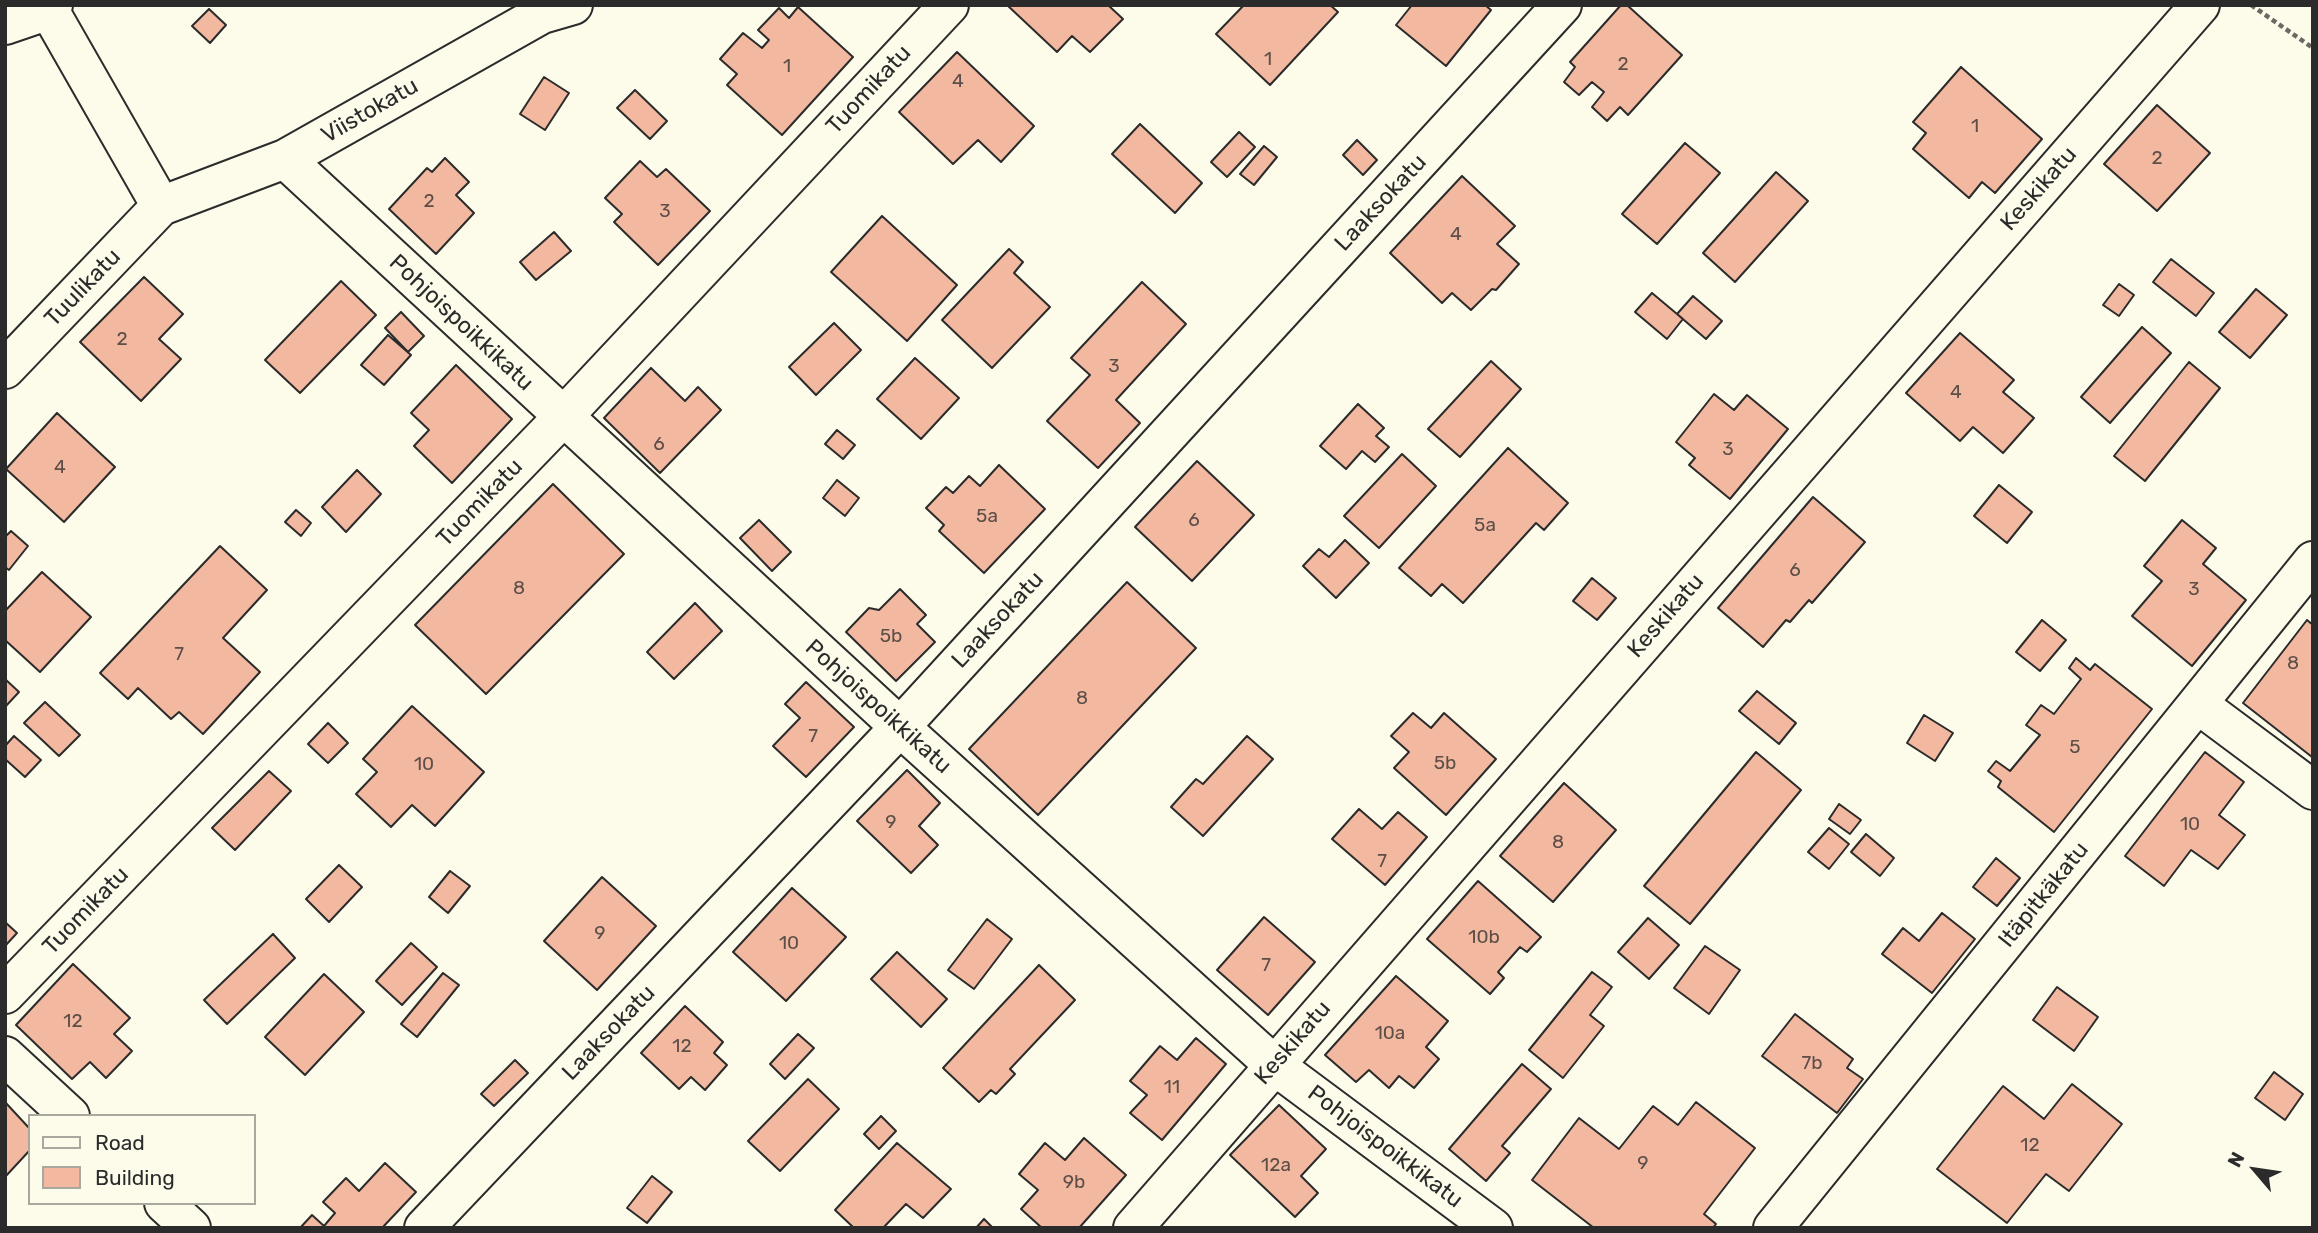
<!DOCTYPE html>
<html>
<head>
<meta charset="utf-8">
<style>
	body { margin:0 }
	#map { position:relative; width:2318px; height:1233px; overflow:hidden; background:#fdfbea; font-family:Rubik,sans-serif }
	canvas { display:block }
	.frame { position:absolute; inset:0; border:7px solid #2b2b2b; pointer-events:none }
	.legend { position:absolute; left:28px; top:1114px; width:228px; height:91px; box-sizing:border-box; background:#fdfbea; border:2px solid #a9a89e; margin:0; padding:9px 12px; list-style:none; font-size:21px; color:#2b2b2b }
	.legend li { display:flex; align-items:center; gap:14px; height:35px }
	.legend b { width:35px; border:2px solid #a9a89e }
	.north { position:absolute; left:2220px; top:1135px; width:70px; height:70px; -webkit-text-stroke:5px #fdfbea; paint-order:stroke; rotate:299deg; font-size:19px; font-weight:700; line-height:28px; text-align:center; color:#2b2b2b }
	.north::after { content:''; display:block; margin:auto; width:24px; height:32px; background:#2b2b2b; clip-path:polygon(50% 0,100% 100%,50% 72%,0 100%) }
</style>
</head>
<body>
<div id="map">
<canvas width="2318" height="1233"></canvas>
<div class="frame"></div>
<ul class="legend">
<li><b style="height:9px;background:#fdfbea"></b>Road</li>
<li><b style="height:19px;background:#f2b8a0"></b>Building</li>
</ul>
<div class="north">N</div>
</div>
<script>
const c = document.querySelector('canvas').getContext('2d');
c.lineJoin = 'round';
function fill(path, color) {
  c.fillStyle = color;
  c.fill(path, 'evenodd');
}
function poly(rows) {
  const path = new Path2D();
  for (const r of rows) {
    path.moveTo(r[0], r[1]);
    for (let i = 2; i < r.length; i += 2) path.lineTo(r[i], r[i + 1]);
  }
  return path;
}
function trace(path, color, width, dash) {
  c.strokeStyle = color;
  c.lineWidth = width;
  c.lineCap = dash ? 'butt' : 'round';
  c.setLineDash(dash || []);
  c.stroke(path);
}
function drawText(font, color, halo, rows, align = 'center') {
  c.font = font + ' Rubik,sans-serif';
  c.lineWidth = 5;
  c.setLineDash([]);
  c.textBaseline = 'middle';
  c.strokeStyle = halo;
  c.fillStyle = color;
  for (const [text, x, y, turn = 0] of rows) {
    c.save();
    c.translate(x, y);
    c.rotate((+turn || 0) * Math.PI / 180);
    c.textAlign = isNaN(turn) ? turn : align;
    if (halo) c.strokeText(text, 0, 0);
    c.fillText(text, 0, 0);
    c.restore();
  }
}
const building = poly([
	[1007,5,1108,5,1123,19,1090,52,1072,36,1057,52,1007,5],
	[1244,5,1330,5,1338,12,1270,85,1216,34,1244,5],
	[1412,5,1485,5,1491,10,1446,66,1396,25,1412,5],
	[1621,5,1627,5,1682,55,1628,115,1620,107,1607,121,1592,107,1604,92,1592,82,1579,95,1564,82,1575,67,1570,62,1621,5],
	[798,7,853,57,782,135,727,85,737,74,720,59,743,33,762,48,769,40,758,30,779,8,789,18,798,7],
	[209,9,226,25,210,43,192,26,209,9],
	[957,52,1034,126,1001,162,978,140,953,164,899,112,957,52],
	[1961,67,2042,139,1995,193,1982,182,1969,198,1913,149,1926,133,1913,122,1961,67],
	[544,77,569,93,545,130,520,114,544,77],
	[635,90,667,121,650,139,617,108,635,90],
	[2157,105,2210,153,2157,211,2104,164,2157,105],
	[1140,124,1202,183,1175,213,1112,154,1140,124],
	[1239,132,1255,147,1227,177,1211,162,1239,132],
	[1357,140,1377,160,1363,175,1343,155,1357,140],
	[1685,143,1720,173,1657,244,1622,214,1685,143],
	[1264,146,1277,157,1254,185,1240,174,1264,146],
	[445,158,469,182,456,195,474,213,436,254,389,209,427,168,432,172,445,158],
	[640,161,657,177,666,169,710,211,658,265,614,222,622,214,605,198,640,161],
	[1776,172,1808,201,1735,282,1703,253,1776,172],
	[1462,176,1515,226,1497,244,1519,264,1496,290,1492,289,1471,310,1452,293,1442,303,1390,253,1462,176],
	[882,216,957,285,907,341,831,272,882,216],
	[554,232,571,251,536,280,520,262,554,232],
	[1009,249,1023,262,1014,273,1050,307,992,368,942,320,1009,249],
	[2171,259,2214,293,2196,316,2153,282,2171,259],
	[144,277,183,314,159,339,181,359,141,401,80,342,144,277],
	[341,281,376,315,300,393,265,360,341,281],
	[1142,282,1186,324,1116,400,1140,423,1098,468,1047,421,1090,375,1071,358,1142,282],
	[2119,284,2134,295,2119,316,2103,305,2119,284],
	[2256,289,2287,315,2250,358,2219,332,2256,289],
	[1652,293,1683,319,1667,339,1635,312,1652,293],
	[1693,296,1722,321,1706,339,1677,314,1693,296],
	[401,312,424,336,408,352,385,328,401,312],
	[834,323,861,350,816,395,789,367,834,323],
	[2142,327,2171,353,2110,423,2081,397,2142,327],
	[1960,333,2014,380,2003,392,2034,418,2003,453,1973,427,1960,441,1906,393,1960,333],
	[388,335,411,355,384,385,361,365,388,335],
	[915,358,959,398,921,439,877,399,915,358],
	[1491,361,1521,389,1460,457,1428,429,1491,361],
	[2189,362,2220,388,2145,481,2114,456,2189,362],
	[456,365,512,419,452,483,414,446,429,430,411,413,456,365],
	[651,368,685,401,698,387,721,410,660,473,604,418,651,368],
	[1714,394,1734,410,1747,395,1788,429,1730,499,1689,465,1695,458,1676,442,1714,394],
	[1358,404,1384,428,1376,436,1389,447,1375,462,1362,451,1346,469,1320,446,1358,404],
	[57,413,115,467,64,522,6,469,57,413],
	[837,430,855,445,843,459,825,444,837,430],
	[1508,448,1568,503,1544,530,1536,523,1463,603,1442,584,1431,596,1399,568,1508,448],
	[1402,454,1436,486,1379,548,1344,516,1402,454],
	[1197,461,1254,515,1192,581,1135,527,1197,461],
	[999,465,1045,509,984,573,939,531,944,525,926,508,946,487,953,493,969,476,980,486,999,465],
	[357,470,381,494,346,532,322,507,357,470],
	[837,480,859,498,845,516,823,498,837,480],
	[553,484,624,554,486,694,415,625,553,484],
	[1999,485,2032,512,2007,543,1974,516,1999,485],
	[1813,497,1865,542,1812,603,1809,600,1790,622,1786,620,1763,647,1718,608,1813,497],
	[296,510,311,523,301,536,285,522,296,510],
	[759,520,791,552,772,571,740,538,759,520],
	[2182,520,2216,548,2203,564,2246,600,2192,666,2132,616,2162,581,2144,566,2182,520],
	[11,531,28,546,9,570,5,567,5,537,11,531],
	[1345,540,1369,563,1336,598,1303,566,1319,549,1329,557,1345,540],
	[220,546,267,590,223,638,260,672,203,734,179,712,171,719,138,688,128,699,100,673,220,546],
	[42,572,91,617,40,672,5,640,5,611,42,572],
	[1592,578,1616,598,1597,620,1573,601,1592,578],
	[1127,582,1196,648,1038,815,969,749,1127,582],
	[900,589,926,615,917,624,935,642,896,681,846,632,869,608,879,610,900,589],
	[695,603,722,631,674,679,647,652,695,603],
	[2042,620,2066,640,2040,671,2016,652,2042,620],
	[2307,620,2313,625,2312,757,2243,703,2307,620],
	[2076,658,2090,670,2095,664,2152,709,2054,832,1998,787,2001,781,1988,771,1996,761,2010,771,2040,735,2026,725,2041,705,2054,714,2081,679,2069,668,2076,658],
	[5,679,19,692,5,707,5,679],
	[806,682,854,727,806,777,773,746,800,718,785,704,806,682],
	[1757,691,1796,723,1779,744,1739,711,1757,691],
	[45,702,80,735,59,756,24,723,45,702],
	[412,706,484,772,435,826,412,805,391,827,356,794,377,772,363,759,412,706],
	[1413,713,1431,728,1444,713,1496,759,1446,815,1394,768,1409,752,1391,736,1413,713],
	[1924,715,1953,733,1935,761,1907,743,1924,715],
	[328,723,348,743,328,763,308,744,328,723],
	[14,736,41,760,25,777,5,759,5,746,14,736],
	[1247,736,1273,759,1203,836,1171,807,1196,779,1203,784,1247,736],
	[1756,752,1801,790,1690,924,1644,886,1756,752],
	[2205,752,2244,782,2219,815,2245,835,2218,869,2191,850,2164,886,2125,856,2205,752],
	[907,770,940,803,919,826,938,845,911,873,857,821,907,770],
	[269,771,291,791,235,850,212,828,269,771],
	[1564,783,1616,830,1553,902,1500,856,1564,783],
	[1839,804,1861,820,1850,834,1829,819,1839,804],
	[1359,809,1382,829,1398,812,1427,837,1385,885,1332,839,1359,809],
	[1829,828,1849,844,1829,869,1808,852,1829,828],
	[1866,834,1894,858,1880,876,1851,852,1866,834],
	[1996,858,2020,878,1997,906,1973,887,1996,858],
	[339,865,362,887,329,922,306,899,339,865],
	[450,871,470,886,448,913,429,897,450,871],
	[602,877,656,926,597,990,544,941,602,877],
	[1478,881,1541,937,1527,952,1520,947,1498,972,1504,978,1490,994,1427,939,1478,881],
	[792,888,846,937,786,1001,733,952,792,888],
	[1942,913,1975,939,1932,993,1882,954,1903,928,1919,941,1942,913],
	[1264,917,1315,962,1268,1015,1217,970,1264,917],
	[1648,918,1679,945,1649,979,1618,952,1648,918],
	[987,919,1012,939,974,989,948,970,987,919],
	[5,922,17,933,5,946,5,922],
	[273,934,295,958,227,1024,204,1000,273,934],
	[411,943,437,967,402,1005,376,981,411,943],
	[1705,946,1740,970,1709,1014,1674,988,1705,946],
	[897,952,947,999,921,1027,871,979,897,952],
	[73,964,130,1018,114,1034,132,1051,106,1078,90,1062,72,1079,16,1025,73,964],
	[1039,965,1075,1000,1010,1069,1015,1074,996,1094,991,1090,979,1102,943,1068,1039,965],
	[1592,972,1612,987,1590,1015,1604,1026,1563,1078,1529,1050,1592,972],
	[443,973,459,985,417,1037,401,1024,443,973],
	[324,974,364,1012,305,1075,265,1037,324,974],
	[1396,976,1448,1021,1426,1047,1439,1059,1414,1088,1399,1076,1389,1088,1369,1070,1356,1082,1325,1055,1396,976],
	[2057,987,2098,1017,2074,1051,2033,1020,2057,987],
	[685,1006,723,1042,714,1053,727,1065,705,1090,691,1077,679,1089,641,1053,685,1006],
	[1795,1014,1853,1059,1847,1068,1863,1079,1837,1113,1762,1056,1795,1014],
	[798,1034,814,1048,785,1079,770,1064,798,1034],
	[1196,1038,1226,1064,1162,1140,1130,1113,1147,1095,1130,1081,1160,1046,1177,1060,1196,1038],
	[515,1060,528,1073,494,1106,481,1094,515,1060],
	[1522,1064,1551,1089,1502,1146,1510,1153,1486,1181,1449,1149,1522,1064],
	[2274,1072,2303,1094,2285,1120,2255,1098,2274,1072],
	[808,1079,839,1109,780,1171,748,1141,808,1079],
	[2072,1084,2122,1124,2069,1191,2046,1174,2007,1223,1937,1169,2003,1086,2044,1119,2072,1084],
	[5,1102,30,1129,30,1150,5,1177,5,1102],
	[1696,1102,1755,1148,1704,1214,1716,1224,1713,1228,1594,1228,1532,1180,1579,1118,1619,1149,1653,1106,1678,1125,1696,1102],
	[1279,1105,1326,1149,1301,1176,1318,1193,1295,1217,1230,1155,1279,1105],
	[881,1116,896,1131,879,1149,864,1134,881,1116],
	[1084,1138,1126,1175,1079,1228,1042,1228,1021,1209,1038,1190,1019,1174,1045,1143,1065,1160,1084,1138],
	[897,1143,951,1189,923,1218,906,1204,883,1228,854,1228,835,1210,897,1143],
	[385,1163,416,1192,382,1228,300,1228,312,1215,324,1226,335,1213,323,1202,346,1178,359,1191,385,1163],
	[652,1176,672,1192,647,1223,627,1208,652,1176],
	[984,1219,993,1228,976,1228,984,1219]
]);
fill(building, '#f2b8a0');
trace(building, '#2b2b2b', 2);
const minor = poly([
	[49,10,161,206],
	[5,25,49,10,53,5],
	[285,159,900,727,1274,1065,1493,1228],
	[5,369,161,206,285,159,542,14,573,5],
	[2199,705,2313,790],
	[5,994,562,418,949,5],
	[5,1056,70,1116],
	[164,1203,191,1228],
	[424,1228,900,727,1562,5],
	[1133,1228,2200,5],
	[1773,1228,2313,561]
]);
trace(minor, '#2b2b2b', 42);
trace(poly([
	[2251,5,2313,48]
]), '#6a6964', 4.5, [5, 3.5]);
trace(minor, '#fdfbea', 38);
drawText('19px', '#5d4e48', null, [
	["1",1268,60],
	["2",1623,65],
	["1",787,67],
	["4",958,82],
	["1",1975,127],
	["2",2157,159],
	["2",429,202],
	["3",665,212],
	["4",1456,235],
	["2",122,340],
	["3",1114,367],
	["4",1956,393],
	["6",659,445],
	["3",1728,450],
	["4",60,468],
	["5a",987,517],
	["6",1194,521],
	["5a",1485,526],
	["6",1795,571],
	["8",519,589],
	["3",2194,590],
	["5b",891,637],
	["7",179,655],
	["8",2293,664],
	["8",1082,699],
	["7",813,737],
	["5",2075,748],
	["5b",1445,764],
	["10",424,765],
	["9",891,823],
	["10",2190,825],
	["8",1558,843],
	["7",1382,862],
	["9",600,934],
	["10b",1484,938],
	["10",789,944],
	["7",1266,966],
	["12",73,1022],
	["10a",1390,1034],
	["12",682,1047],
	["7b",1812,1064],
	["11",1172,1088],
	["12",2030,1146],
	["9",1643,1164],
	["12a",1276,1166],
	["9b",1074,1183]
]);
drawText('23px', '#2b2b2b', '#fdfbea', [
	["Tuomikatu",869,90,-47],
	["Viistokatu",370,111,-30],
	["Keskikatu",2039,189,-49],
	["Laaksokatu",1381,203,-47],
	["Tuulikatu",83,288,-46],
	["Pohjoispoikkikatu",461,323,43],
	["Tuomikatu",480,503,-46],
	["Keskikatu",1666,616,-49],
	["Laaksokatu",998,620,-47],
	["Pohjoispoikkikatu",878,707,42],
	["Itäpitkäkatu",2044,895,-51],
	["Tuomikatu",86,911,-46],
	["Laaksokatu",609,1033,-46],
	["Keskikatu",1293,1043,-49],
	["Pohjoispoikkikatu",1385,1147,37]
]);
</script>
</body>
</html>
